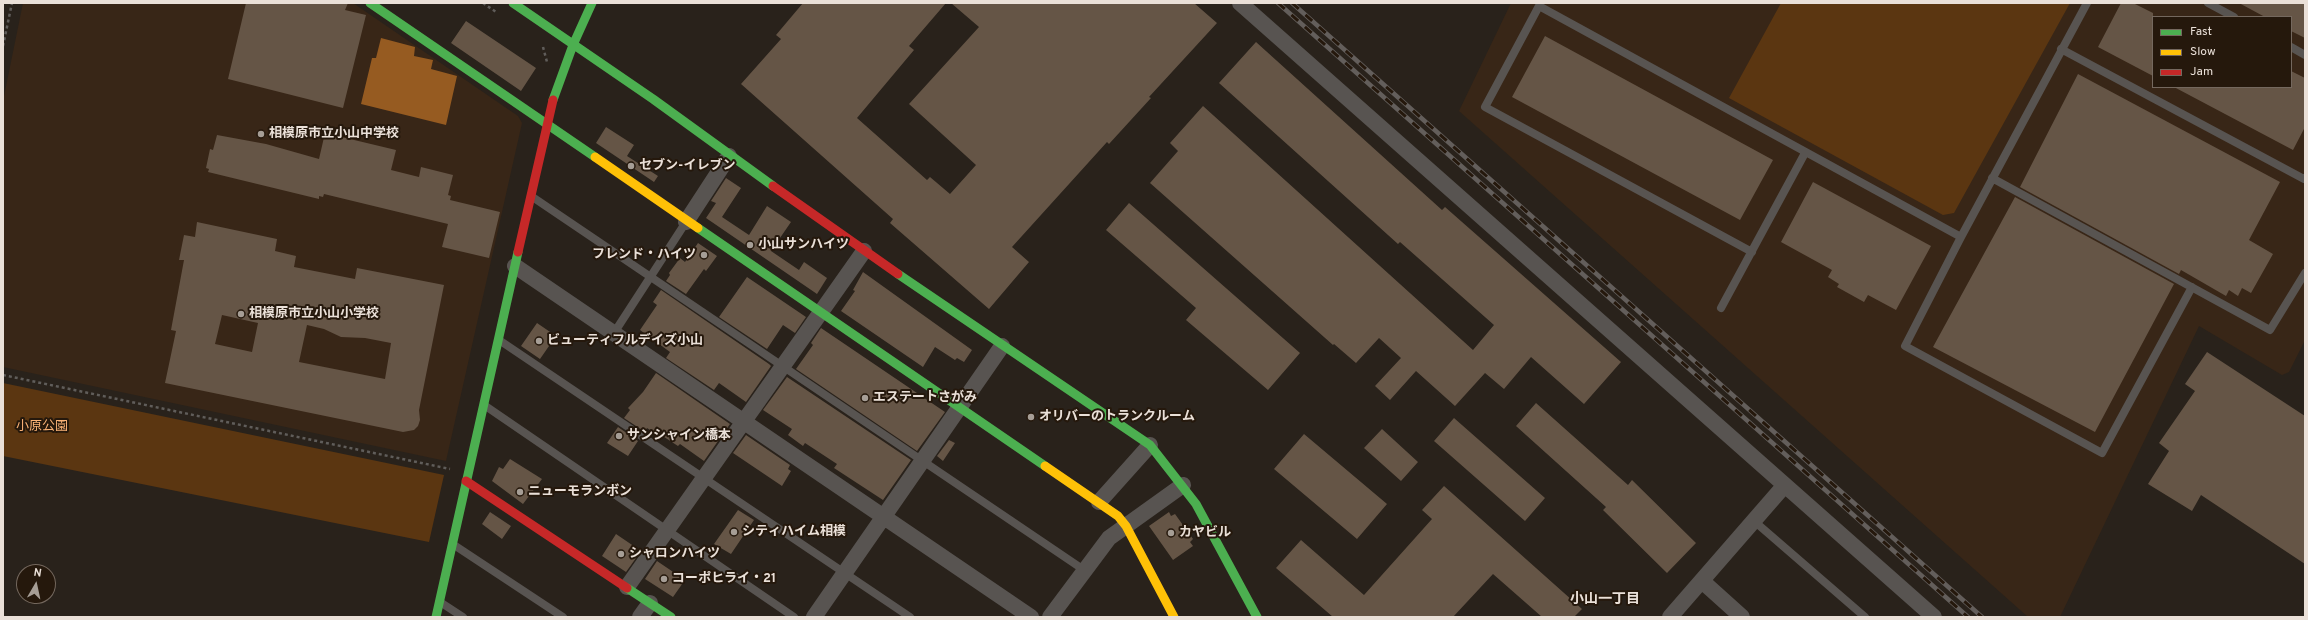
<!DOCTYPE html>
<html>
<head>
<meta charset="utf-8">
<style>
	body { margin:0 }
	#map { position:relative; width:2308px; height:620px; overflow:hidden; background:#29221b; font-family:Overpass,sans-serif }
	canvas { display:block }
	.frame { position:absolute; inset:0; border:4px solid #eae0d8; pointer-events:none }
	.legend { position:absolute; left:2152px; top:16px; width:140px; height:72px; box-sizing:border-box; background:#25180c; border:1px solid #74685e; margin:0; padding:5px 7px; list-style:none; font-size:12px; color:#eae0d8 }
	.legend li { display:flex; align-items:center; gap:8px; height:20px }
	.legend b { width:20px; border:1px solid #74685e }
	.north { position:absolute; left:16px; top:564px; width:40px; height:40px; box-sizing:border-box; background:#25180c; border:1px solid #74685e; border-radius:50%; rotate:9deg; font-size:11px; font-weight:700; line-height:16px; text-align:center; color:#eae0d8 }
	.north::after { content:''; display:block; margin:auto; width:14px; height:18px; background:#a69e96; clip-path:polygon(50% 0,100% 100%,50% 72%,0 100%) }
</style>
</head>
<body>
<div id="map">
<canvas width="2308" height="620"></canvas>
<div class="frame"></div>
<ul class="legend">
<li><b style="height:5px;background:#4caf50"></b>Fast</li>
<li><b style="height:5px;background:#ffc107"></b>Slow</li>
<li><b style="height:5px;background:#c62828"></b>Jam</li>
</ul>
<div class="north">N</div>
</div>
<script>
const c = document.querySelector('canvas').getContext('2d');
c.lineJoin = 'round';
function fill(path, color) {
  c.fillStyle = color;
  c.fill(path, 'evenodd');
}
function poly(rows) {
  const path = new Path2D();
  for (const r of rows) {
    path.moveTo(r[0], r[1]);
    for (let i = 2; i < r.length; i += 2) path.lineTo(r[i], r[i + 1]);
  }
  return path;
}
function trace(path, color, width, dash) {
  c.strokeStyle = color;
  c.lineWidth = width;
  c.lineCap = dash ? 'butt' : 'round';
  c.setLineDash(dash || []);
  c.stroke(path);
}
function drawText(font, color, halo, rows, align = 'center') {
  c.font = font + ' Overpass,"Noto Sans JP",sans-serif';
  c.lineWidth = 4;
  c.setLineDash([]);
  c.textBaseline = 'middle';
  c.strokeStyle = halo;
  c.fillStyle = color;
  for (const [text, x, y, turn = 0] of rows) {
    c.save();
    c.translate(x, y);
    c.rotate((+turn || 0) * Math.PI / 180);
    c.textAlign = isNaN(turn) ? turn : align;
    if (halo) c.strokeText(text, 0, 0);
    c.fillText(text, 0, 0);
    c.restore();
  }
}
fill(poly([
	[23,3,353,3,518,116,522,123,446,461,3,367,3,101],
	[1511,3,2305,3,2305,340,2289,372,2282,375,2199,326,2060,617,2028,617,1459,111],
	[2153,17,2291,17,2291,87,2153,87]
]), '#382617');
fill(poly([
	[1781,3,2070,3,1954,213,1943,215,1729,98],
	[3,383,444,475,429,542,3,456]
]), '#5b3611');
fill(poly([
	[381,38,415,47,414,56,433,60,431,69,457,76,446,125,361,104,372,58,376,58]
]), '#965b21');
fill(poly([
	[246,3,348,3,345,10,366,15,343,108,228,79],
	[803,3,946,3,909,46,914,50,857,118,927,180,930,177,950,194,976,165,909,104,979,27,951,3,1194,3,1217,23,1149,97,1151,98,1109,144,1107,142,1012,247,1029,262,989,309,890,223,893,219,741,84,781,39,776,35],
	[2121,3,2133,3,2153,13,2153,76,2098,47],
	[2239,3,2305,3,2305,38,2291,31,2291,17,2265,17],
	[466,21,536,68,521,91,451,43],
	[1545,36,1773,160,1740,220,1512,97],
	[1256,42,1442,210,1445,207,1621,362,1584,404,1531,357,1504,389,1485,373,1455,406,1416,371,1390,400,1375,386,1401,358,1379,338,1356,363,1334,344,1333,345,1150,183,1178,151,1170,143,1203,106,1473,350,1494,325,1400,242,1398,244,1219,83],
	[2291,71,2305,78,2305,127,2293,150,2174,87,2291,87],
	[2078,74,2280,182,2249,240,2273,254,2251,293,2242,288,2238,296,2229,290,2226,296,2181,270,2179,274,2020,187],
	[606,127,634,145,627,156,658,176,654,182,596,143],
	[325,133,396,150,391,170,419,177,421,167,453,175,448,195,451,196,450,200,500,212,489,258,442,247,448,224,324,194,323,197,319,196,319,199,208,172,209,169,206,168,210,149,213,150,217,135,266,144,319,159],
	[726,178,741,188,722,217,749,235,767,206,791,222,771,251,799,270,804,262,827,278,817,294,706,218,716,203,711,201],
	[1813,182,1931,246,1896,310,1868,295,1864,302,1837,287,1839,284,1828,277,1832,270,1781,242],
	[2015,197,2174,284,2095,432,1933,347],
	[1129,203,1300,353,1268,390,1186,320,1196,308,1106,230],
	[197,222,277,239,275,251,296,256,294,267,355,279,357,268,444,285,419,410,420,420,418,426,414,430,403,432,165,383,176,331,171,330,184,260,179,260,184,235,195,237],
	[222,315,258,323,252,352,215,344],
	[307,325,324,329,341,337,365,338,391,343,385,379,299,362],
	[698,243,717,256,706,271,704,269,686,294,666,281,670,275,669,273,680,258,685,262],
	[863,272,972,350,964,362,957,358,955,360,935,347,923,367,841,311,855,291,853,290],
	[747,277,806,317,795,333,783,325,767,349,719,317],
	[661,290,769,364,771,366,746,402,719,383,714,390,666,358,670,352,640,330,657,305,653,302],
	[537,323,556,336,540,359,521,346],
	[821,328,945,412,917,451,796,369,813,345,811,343],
	[2207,352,2305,416,2305,564,2201,495,2192,511,2148,484,2169,451,2159,443,2195,391,2185,384],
	[656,373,730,424,704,461,680,444,678,446,661,435,660,437,647,428,645,432,624,418,630,410,628,408,643,392],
	[787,377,911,460,883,500,834,468,837,464,805,443,803,446,788,435,792,429,763,410],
	[1536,403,1628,485,1632,480,1696,543,1667,573,1603,510,1606,507,1516,426],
	[1454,418,1545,498,1525,521,1434,441],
	[618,427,638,441,628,456,607,443],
	[1382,429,1418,462,1401,481,1364,448],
	[1304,434,1387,504,1357,539,1274,469],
	[746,435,790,465,788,469,791,471,782,486,733,453],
	[949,440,955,443,943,461,937,456],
	[510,459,542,479,523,504,492,481,499,467,503,469],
	[1444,486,1582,609,1574,617,1542,617,1493,574,1453,617,1333,617,1276,568,1301,540,1364,595,1432,519,1422,510],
	[738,510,754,520,731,554,714,544],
	[490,512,511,526,502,539,482,524],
	[1169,512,1171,516,1175,514,1193,539,1190,542,1193,546,1173,560,1149,526],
	[616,534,641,551,626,572,602,556],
	[657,561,685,580,673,597,645,579]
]), '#655546');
trace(poly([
	[483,3,496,12],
	[3,46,12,3],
	[543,47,547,62],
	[3,375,450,469]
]), '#605d5a', 2.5, [3, 3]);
trace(poly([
	[2087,3,1961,237,1905,346,2102,453,2192,287],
	[2208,3,2234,17],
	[2291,47,2305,55],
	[2061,49,2304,179,2305,178],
	[1992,178,2270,330,2305,273],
	[531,196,1084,570],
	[1752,252,1485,107,1539,6,1961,237],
	[1721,308,1805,153],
	[614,333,686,222],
	[499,340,910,617],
	[484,405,794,617],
	[1754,521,1865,617],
	[454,545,563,617],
	[440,602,463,617]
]), '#585451', 8);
trace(poly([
	[1240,3,1934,617],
	[686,222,729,156],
	[515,266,1031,617],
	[1099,502,1150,445],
	[1702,581,1742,617],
	[627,587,864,251],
	[640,617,650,603],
	[814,617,1002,346],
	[1050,617,1109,538,1183,485],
	[1670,617,1784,486]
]), '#585451', 16);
trace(poly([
	[370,3,595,157],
	[513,3,653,99,773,186],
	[553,100,573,45,592,3],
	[698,228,1045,466],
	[898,274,1150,445,1196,504,1257,617],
	[627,588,671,617],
	[436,617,518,252]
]), '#4caf50', 9);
trace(poly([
	[595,157,698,228],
	[1045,466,1118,516,1126,526,1174,617]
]), '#ffc107', 9);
trace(poly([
	[773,186,898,274],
	[518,252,553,100],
	[466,481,627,588]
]), '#c62828', 9);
const rail = poly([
	[1278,3,1968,617],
	[1292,3,1982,617]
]);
trace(rail, '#635e5b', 4.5);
trace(rail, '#25180c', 3, [9]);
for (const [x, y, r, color] of [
	[261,134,4,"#a69e96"],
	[631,166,4,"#a69e96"],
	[750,245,4,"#a69e96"],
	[704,255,4,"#a69e96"],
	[241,314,4,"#a69e96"],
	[539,341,4,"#a69e96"],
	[865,398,4,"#a69e96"],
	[1031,417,4,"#a69e96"],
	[619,436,4,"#a69e96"],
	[520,492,4,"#a69e96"],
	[734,532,4,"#a69e96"],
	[1171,533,4,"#a69e96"],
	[621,554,4,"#a69e96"],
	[664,579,4,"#a69e96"]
]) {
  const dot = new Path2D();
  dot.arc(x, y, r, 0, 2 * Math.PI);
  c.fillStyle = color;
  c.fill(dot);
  trace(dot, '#25180c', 1.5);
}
drawText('bold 13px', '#eae0d8', '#25180c', [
	["相模原市立小山中学校",269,134],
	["セブン-イレブン",639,166],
	["小山サンハイツ",758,245],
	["フレンド・ハイツ",696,255,"right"],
	["相模原市立小山小学校",249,314],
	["ビューティフルデイズ小山",547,341],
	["エステートさがみ",873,398],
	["オリバーのトランクルーム",1039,417],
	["サンシャイン橋本",627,436],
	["ニューモランボン",528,492],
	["シティハイム相模",742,532],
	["カヤビル",1179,533],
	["シャロンハイツ",629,554],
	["コーポヒライ・21",672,579]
], 'left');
drawText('13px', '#fab276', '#25180c', [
	["小原公園",42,427]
]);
drawText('bold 14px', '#eae0d8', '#25180c', [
	["小山一丁目",1605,600]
]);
</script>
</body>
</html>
